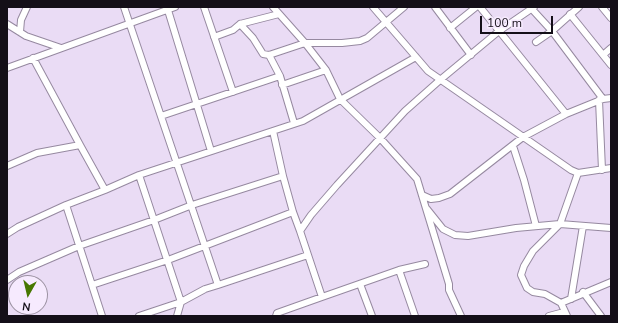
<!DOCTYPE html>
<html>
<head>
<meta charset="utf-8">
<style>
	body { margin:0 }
	#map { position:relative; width:618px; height:323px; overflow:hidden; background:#eadcf5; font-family:"Nunito Sans",sans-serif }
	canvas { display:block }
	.frame { position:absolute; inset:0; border:8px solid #140f18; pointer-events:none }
	.north { position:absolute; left:8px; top:275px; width:40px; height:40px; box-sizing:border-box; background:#f6eafe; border:1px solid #9c92a2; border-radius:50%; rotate:188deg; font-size:11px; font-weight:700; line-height:16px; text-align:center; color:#140f18 }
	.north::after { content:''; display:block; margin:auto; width:14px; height:18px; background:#477700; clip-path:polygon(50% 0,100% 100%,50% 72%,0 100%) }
	.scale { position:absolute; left:480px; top:16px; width:73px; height:18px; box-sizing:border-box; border:2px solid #140f18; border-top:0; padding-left:5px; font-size:12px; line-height:14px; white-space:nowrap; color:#140f18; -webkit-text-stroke:3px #f6eafe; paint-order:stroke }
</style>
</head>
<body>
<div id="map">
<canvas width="618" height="323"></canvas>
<div class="frame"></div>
<div class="north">N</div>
<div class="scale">100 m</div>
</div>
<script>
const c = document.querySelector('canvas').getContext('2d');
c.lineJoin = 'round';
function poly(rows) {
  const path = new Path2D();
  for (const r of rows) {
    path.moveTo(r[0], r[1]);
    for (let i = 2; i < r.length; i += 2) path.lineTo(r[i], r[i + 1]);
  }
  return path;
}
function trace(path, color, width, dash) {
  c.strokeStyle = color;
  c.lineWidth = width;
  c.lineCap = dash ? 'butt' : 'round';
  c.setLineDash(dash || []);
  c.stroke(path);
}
const minor = poly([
	[124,7,218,285,205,289,181,302,139,316],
	[167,7,211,151],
	[204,7,233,92],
	[273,7,305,43,326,70,340,99,380,138,417,179,449,284,449,290,461,316],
	[373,7,428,71,571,170,578,173,611,168],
	[435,7,471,55],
	[480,7,566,114],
	[530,7,552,31,603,99],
	[602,7,611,18],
	[570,14,611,65],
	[7,24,26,36,61,48],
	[240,24,253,38,263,54,269,55,305,43,342,43,360,41,367,38,404,7],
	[450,28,476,7],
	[20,32,21,20,27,7],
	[214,37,233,30,240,24,279,14],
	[536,42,552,31,579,7],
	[269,55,280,76,294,123],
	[603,55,611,48],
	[33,58,80,145],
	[7,68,175,7],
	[282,85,326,70],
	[599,100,602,170],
	[161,116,280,76],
	[513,146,524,180,536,226],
	[7,166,37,153,80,145,105,190],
	[139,175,181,302,177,316],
	[283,176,293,212,300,231],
	[422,195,431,199,439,198,450,194,523,137,566,114,603,99,611,98],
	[66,205,102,316],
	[427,209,443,229,455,235,468,236,516,228,560,224,611,228],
	[7,234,18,227,66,205,105,190,139,175,303,121,416,57],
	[308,255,322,297],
	[399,270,415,316],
	[7,280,19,272,79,246,154,220,192,205,283,176,273,131],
	[360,284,372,316],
	[92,285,168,260,293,212],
	[218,285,308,255,300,231,311,215,337,185,405,111,440,80,499,31,534,7],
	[583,292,601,316],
	[571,299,583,226],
	[561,303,545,294,533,292,527,288,521,275,524,266,533,251,560,224,578,173],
	[276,316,277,313,322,297,399,270,425,264],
	[549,316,564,312],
	[567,316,561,303,611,282]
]);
trace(minor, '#9689a0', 8);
trace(minor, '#fff', 6);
</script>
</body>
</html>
